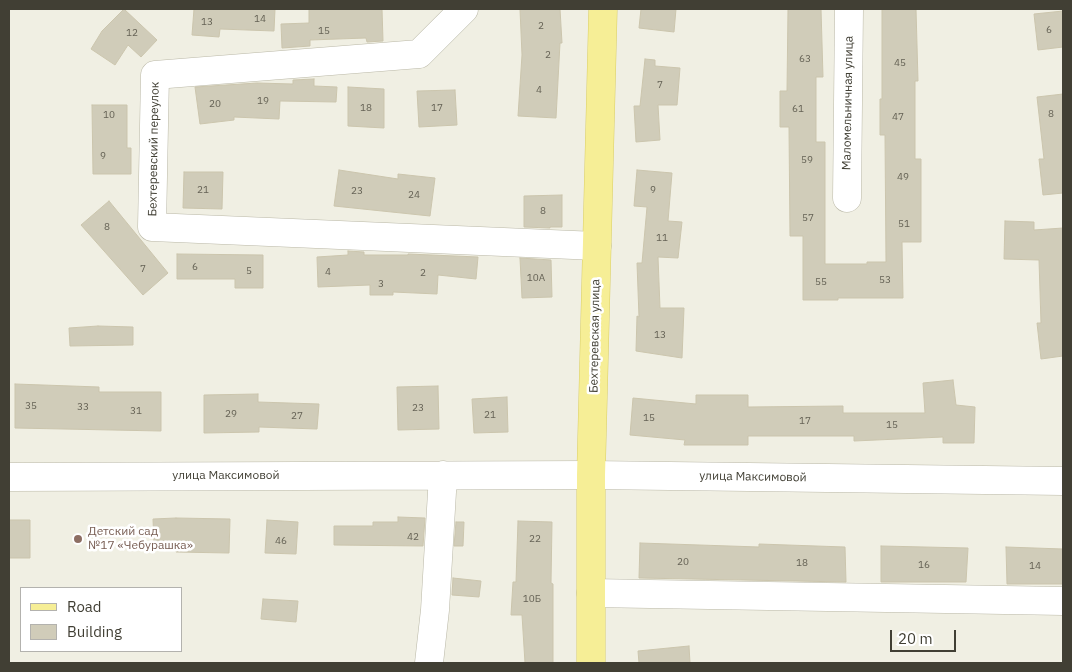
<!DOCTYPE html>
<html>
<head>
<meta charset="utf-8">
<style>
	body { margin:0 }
	#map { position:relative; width:1072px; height:672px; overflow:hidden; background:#f0efe3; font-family:"IBM Plex Sans",sans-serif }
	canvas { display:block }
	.frame { position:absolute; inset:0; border:10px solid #413f34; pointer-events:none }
	.legend { position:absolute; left:20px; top:587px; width:162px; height:65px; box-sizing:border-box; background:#fff; border:1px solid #b3b2ae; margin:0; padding:6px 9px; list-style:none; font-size:15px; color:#413f34 }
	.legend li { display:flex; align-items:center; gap:10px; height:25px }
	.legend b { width:25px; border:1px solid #b3b2ae }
	.scale { position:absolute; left:890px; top:630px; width:66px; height:22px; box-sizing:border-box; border:2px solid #413f34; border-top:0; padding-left:6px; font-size:15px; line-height:18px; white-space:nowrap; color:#413f34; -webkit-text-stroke:4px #fff; paint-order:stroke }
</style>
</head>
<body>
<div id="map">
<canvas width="1072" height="672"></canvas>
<div class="frame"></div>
<ul class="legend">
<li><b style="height:6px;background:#f6ee96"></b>Road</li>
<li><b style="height:14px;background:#d0ccb9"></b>Building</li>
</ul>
<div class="scale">20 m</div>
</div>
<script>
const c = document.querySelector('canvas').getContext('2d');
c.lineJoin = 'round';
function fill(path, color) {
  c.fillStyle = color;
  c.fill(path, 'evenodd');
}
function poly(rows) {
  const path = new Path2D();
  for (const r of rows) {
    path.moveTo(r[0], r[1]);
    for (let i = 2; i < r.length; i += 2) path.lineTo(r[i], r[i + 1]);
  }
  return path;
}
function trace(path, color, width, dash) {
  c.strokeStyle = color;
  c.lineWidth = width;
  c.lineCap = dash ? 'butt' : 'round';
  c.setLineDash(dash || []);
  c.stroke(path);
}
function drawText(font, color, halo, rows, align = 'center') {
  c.font = font + ' "IBM Plex Sans",sans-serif';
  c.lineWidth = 5;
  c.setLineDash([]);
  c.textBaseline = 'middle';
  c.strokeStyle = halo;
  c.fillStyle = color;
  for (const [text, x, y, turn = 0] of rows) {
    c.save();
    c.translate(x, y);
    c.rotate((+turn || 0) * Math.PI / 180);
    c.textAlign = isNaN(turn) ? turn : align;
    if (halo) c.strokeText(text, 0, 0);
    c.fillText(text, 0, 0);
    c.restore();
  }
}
const building = poly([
	[124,9,157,40,141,57,128,45,115,65,91,49,102,31,124,9],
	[194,9,275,9,274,31,220,29,219,37,192,35,194,9],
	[309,9,382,9,383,41,367,42,366,38,310,40,310,46,282,48,281,24,309,23,309,9],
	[520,9,560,9,562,43,560,43,556,118,518,116,522,55,520,9],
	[641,9,676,9,674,32,639,28,641,9],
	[788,9,821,9,823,77,816,77,816,142,825,142,825,264,867,264,867,262,886,262,885,135,880,135,880,99,882,99,882,9,916,9,918,81,915,81,915,159,921,159,921,242,902,242,903,298,838,298,838,300,803,300,803,236,790,236,789,127,780,127,780,91,787,91,788,9],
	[1063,11,1063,47,1038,50,1034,14,1063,11],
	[645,59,655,60,655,66,680,68,677,105,658,105,660,140,636,142,634,106,640,106,645,59],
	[314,79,314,86,337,87,336,102,280,101,279,119,234,117,234,120,200,124,195,87,257,83,293,84,293,80,314,79],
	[348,87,384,89,384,128,348,126,348,87],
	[455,90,457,125,419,127,417,91,455,90],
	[1063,94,1063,193,1043,195,1039,159,1044,159,1037,97,1063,94],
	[92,105,127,105,127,148,131,148,131,174,93,174,92,105],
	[339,170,398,179,398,174,435,178,430,216,334,206,339,170],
	[637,170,672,173,668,221,682,222,678,258,658,257,660,308,684,308,682,358,636,351,637,316,639,317,637,263,642,263,647,207,634,206,637,170],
	[184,172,223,172,222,209,183,208,184,172],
	[562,195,562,227,550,227,550,228,524,227,524,196,562,195],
	[109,201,168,273,143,295,81,225,109,201],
	[1005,221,1034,222,1034,230,1063,228,1063,356,1041,359,1037,323,1041,323,1039,260,1004,259,1005,221],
	[348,251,364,252,364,255,408,255,408,254,478,257,476,279,438,275,437,294,393,292,393,295,370,295,370,285,318,287,317,257,348,255,348,251],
	[177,254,263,255,263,288,235,288,235,279,177,279,177,254],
	[520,258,551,260,552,297,522,298,520,258],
	[98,326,133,327,133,345,70,346,69,328,98,326],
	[953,380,956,405,975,407,974,443,943,443,943,437,854,441,854,436,748,436,748,445,684,445,685,440,630,435,633,398,696,404,696,395,748,395,748,407,843,406,843,413,925,413,923,383,953,380],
	[15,384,99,387,99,392,161,392,161,431,15,428,15,384],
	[438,386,439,429,398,430,397,387,438,386],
	[258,394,258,402,319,404,317,429,259,427,259,432,204,433,204,395,258,394],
	[507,397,508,432,474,433,472,399,507,397],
	[398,517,425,518,423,546,334,545,334,526,373,526,373,522,398,522,398,517],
	[176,518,230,519,229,553,176,552,176,543,154,544,153,519,176,518],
	[9,520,30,520,30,558,9,558,9,520],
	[267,520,298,522,296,554,265,553,267,520],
	[518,521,552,522,551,583,553,584,553,663,525,663,522,615,511,615,513,582,516,582,518,521],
	[456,522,464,522,463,546,454,546,456,522],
	[640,543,759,547,759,544,845,547,846,582,639,578,640,543],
	[881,546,968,548,966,582,881,582,881,546],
	[1006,547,1063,549,1063,584,1007,584,1006,547],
	[453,578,481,581,479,597,452,595,453,578],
	[263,599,298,601,296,622,261,619,263,599],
	[689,646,690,663,639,663,638,651,689,646]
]);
fill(building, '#d0ccb9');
trace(building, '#cbc5ad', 1);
const minor = poly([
	[464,9,419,54,155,75,152,227,597,246],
	[847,198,849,9],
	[9,477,591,475,1063,481],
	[591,593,1063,601],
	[429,663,435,610,443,475]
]);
const major = poly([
	[591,663,591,475,603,9]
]);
trace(minor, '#bab8a7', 29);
trace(major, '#d9ce68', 29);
trace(minor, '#fff', 28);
trace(major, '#f6ee96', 28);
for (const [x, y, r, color] of [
	[78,539,5,"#8d6e63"]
]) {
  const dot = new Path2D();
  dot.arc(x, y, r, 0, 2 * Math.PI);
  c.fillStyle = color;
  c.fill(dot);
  trace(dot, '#fff', 2);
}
drawText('10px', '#656255', null, [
	["14",260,19],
	["13",207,22],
	["2",541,26],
	["6",1049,30],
	["15",324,31],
	["12",132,33],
	["2",548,55],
	["63",805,59],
	["45",900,63],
	["7",660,85],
	["4",539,90],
	["19",263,101],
	["20",215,104],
	["18",366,108],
	["17",437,108],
	["61",798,109],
	["8",1051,114],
	["10",109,115],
	["47",898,117],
	["9",103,156],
	["59",807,160],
	["49",903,177],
	["21",203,190],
	["9",653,190],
	["23",357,191],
	["24",414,195],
	["8",543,211],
	["57",808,218],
	["51",904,224],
	["8",107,227],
	["11",662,238],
	["6",195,267],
	["7",143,269],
	["5",249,271],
	["4",328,272],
	["2",423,273],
	["10А",536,278],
	["53",885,280],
	["55",821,282],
	["3",381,284],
	["13",660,335],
	["35",31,406],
	["33",83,407],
	["23",418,408],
	["31",136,411],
	["29",231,414],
	["21",490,415],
	["27",297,416],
	["15",649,418],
	["17",805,421],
	["15",892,425],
	["42",413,537],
	["22",535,539],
	["46",281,541],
	["20",683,562],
	["18",802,563],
	["16",924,565],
	["14",1035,566],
	["10Б",532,599]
]);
drawText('12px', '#413f34', '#fff', [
	["Маломельничная улица",848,103,-89],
	["Бехтеревский переулок",154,149,-89],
	["Бехтеревская улица",595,336,-89],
	["улица Максимовой",226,476],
	["улица Максимовой",753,477,1]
]);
drawText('12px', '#785e54', '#fff', [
	["Детский сад",88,532],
	["№17 «Чебурашка»",88,546]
], 'left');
</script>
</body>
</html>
